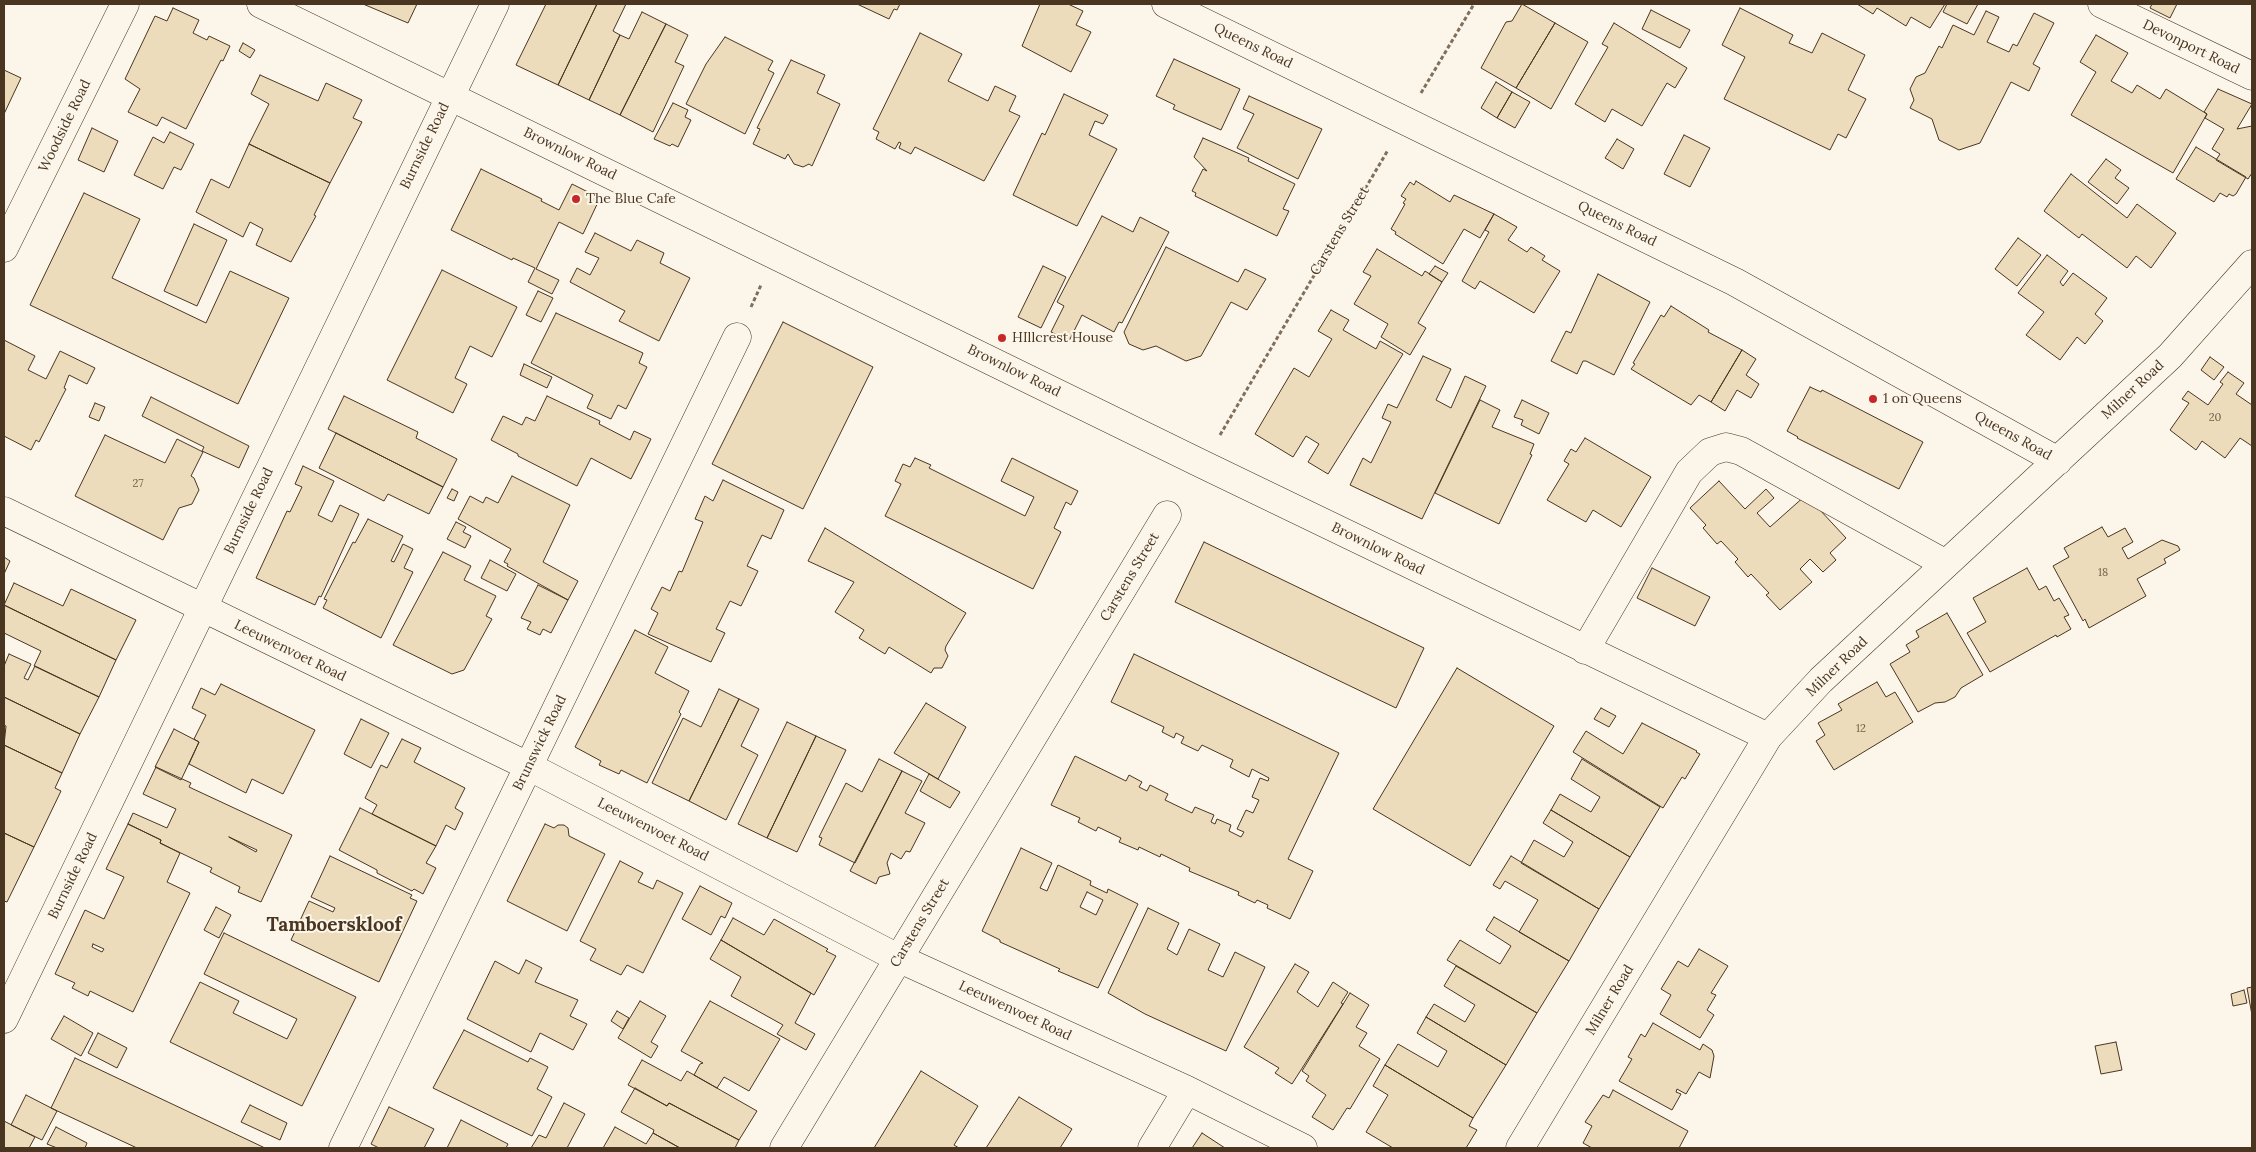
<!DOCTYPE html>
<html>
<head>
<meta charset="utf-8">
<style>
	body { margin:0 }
	#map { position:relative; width:2256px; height:1152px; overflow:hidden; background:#fbf6e9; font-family:Lora,serif }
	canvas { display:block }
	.frame { position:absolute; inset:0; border:5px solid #4a3520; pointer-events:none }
</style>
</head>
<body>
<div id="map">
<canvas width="2256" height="1152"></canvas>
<div class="frame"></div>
</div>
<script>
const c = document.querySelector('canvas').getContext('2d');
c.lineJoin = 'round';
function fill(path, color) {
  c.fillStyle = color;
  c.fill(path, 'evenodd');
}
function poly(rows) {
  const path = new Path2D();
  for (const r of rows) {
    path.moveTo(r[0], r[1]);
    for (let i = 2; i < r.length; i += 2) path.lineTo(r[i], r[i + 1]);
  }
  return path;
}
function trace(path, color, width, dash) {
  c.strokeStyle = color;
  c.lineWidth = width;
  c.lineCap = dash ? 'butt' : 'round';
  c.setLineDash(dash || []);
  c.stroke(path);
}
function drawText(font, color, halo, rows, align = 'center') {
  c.font = font + ' Lora,serif';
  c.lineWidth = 4;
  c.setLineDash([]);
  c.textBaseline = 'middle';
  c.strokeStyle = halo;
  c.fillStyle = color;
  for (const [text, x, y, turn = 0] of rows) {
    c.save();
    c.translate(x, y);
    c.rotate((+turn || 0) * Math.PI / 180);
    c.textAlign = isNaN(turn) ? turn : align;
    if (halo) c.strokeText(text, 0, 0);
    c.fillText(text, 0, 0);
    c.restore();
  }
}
const building = poly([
	[363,4,417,4,408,23,363,4],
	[546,4,597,4,558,85,516,65,546,4],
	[597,4,626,4,613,31,620,35,589,100,558,85,597,4],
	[857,4,900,4,897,10,894,9,889,19,857,4],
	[1040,4,1068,4,1083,11,1076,25,1091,32,1071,72,1022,46,1040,4],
	[1522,4,1555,23,1516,88,1481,68,1506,22,1512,21,1522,4],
	[1857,4,1945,4,1930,28,1911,17,1906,26,1877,8,1873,14,1857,4],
	[1947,4,1978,4,1967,24,1943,12,1947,4],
	[2152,4,2177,4,2170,18,2150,8,2152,4],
	[173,8,199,20,193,33,207,40,209,36,230,46,223,61,221,60,186,129,162,117,157,126,128,112,140,89,125,79,155,16,167,21,173,8],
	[1740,8,1793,35,1789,43,1812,53,1822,33,1865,55,1848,90,1866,99,1846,138,1838,134,1830,150,1724,99,1745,57,1722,45,1740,8],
	[1651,10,1690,30,1680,48,1642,29,1651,10],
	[1986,11,1999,17,1987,42,2009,52,2013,44,2017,46,2034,13,2054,23,2033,64,2040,68,2029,91,2011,82,1980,143,1959,150,1939,140,1932,119,1910,108,1914,100,1910,89,1916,77,1925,73,1939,46,1942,48,1953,25,1974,35,1986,11],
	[642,12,666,24,620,115,589,100,620,35,629,39,642,12],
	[1555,23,1588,42,1551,109,1516,88,1555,23],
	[1614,23,1687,68,1675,88,1667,83,1642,126,1612,109,1605,122,1575,104,1608,47,1602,44,1614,23],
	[666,24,688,35,675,62,684,66,653,132,620,115,666,24],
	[920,33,962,54,948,81,988,101,995,86,1016,96,1009,111,1020,116,984,181,915,147,911,154,899,148,901,143,899,142,895,149,876,139,879,132,873,129,920,33],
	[2096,35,2128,53,2111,81,2132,93,2137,85,2160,99,2166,89,2207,114,2173,173,2071,115,2096,72,2080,62,2096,35],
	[725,37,773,61,768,70,774,73,745,134,686,104,706,64,725,37],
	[243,43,255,50,250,58,239,51,243,43],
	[1174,59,1240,89,1221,130,1173,109,1175,105,1156,96,1174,59],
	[791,60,825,75,817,93,840,104,812,166,809,164,803,167,794,164,788,154,785,159,753,144,760,129,757,128,791,60],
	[4,70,21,78,4,114,4,70],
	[260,75,318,101,326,83,362,100,353,118,362,122,330,183,249,144,269,104,251,94,260,75],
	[1496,82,1512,92,1497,118,1481,108,1496,82],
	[2218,89,2252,104,2237,129,2252,126,2252,173,2248,179,2216,160,2220,154,2212,149,2224,129,2205,118,2207,114,2204,112,2218,89],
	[1512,92,1530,102,1515,128,1497,118,1512,92],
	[1064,94,1108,115,1103,124,1095,121,1089,135,1117,149,1077,226,1013,195,1042,133,1045,135,1064,94],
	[1249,96,1322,129,1298,179,1237,148,1254,114,1243,109,1249,96],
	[673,103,688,110,685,117,691,120,678,147,672,144,670,146,654,139,673,103],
	[92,128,118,141,104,172,78,160,92,128],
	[170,132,194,144,181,170,174,167,163,189,134,175,153,137,164,143,170,132],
	[1684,135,1710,148,1690,187,1664,174,1684,135],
	[1203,138,1249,158,1248,161,1295,184,1283,209,1289,211,1277,236,1195,196,1196,193,1192,191,1203,169,1207,171,1194,157,1203,138],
	[1617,139,1634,149,1623,169,1605,158,1617,139],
	[249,144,330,183,314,215,316,216,291,262,256,245,263,229,250,222,243,237,196,212,211,179,229,188,249,144],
	[2196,147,2246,177,2236,194,2233,196,2229,194,2227,197,2220,193,2214,202,2176,179,2196,147],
	[2106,159,2121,170,2115,178,2129,188,2117,204,2088,182,2106,159],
	[481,169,542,199,541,201,559,210,572,184,600,198,583,234,559,222,536,269,559,280,552,294,528,282,535,268,513,258,512,260,451,230,481,169],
	[2071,174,2127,218,2137,204,2176,233,2151,268,2136,256,2127,268,2082,234,2079,238,2044,211,2071,174],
	[1416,181,1450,202,1454,195,1494,214,1480,238,1464,229,1443,264,1395,234,1396,232,1391,229,1405,204,1403,203,1406,199,1401,196,1410,182,1414,185,1416,181],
	[84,193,140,219,112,278,206,323,230,271,289,298,238,404,30,305,84,193],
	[1494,214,1517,227,1508,240,1527,252,1531,247,1545,256,1542,260,1560,271,1534,313,1480,281,1475,289,1462,281,1489,232,1485,230,1494,214],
	[1102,216,1133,232,1140,217,1169,232,1122,323,1119,322,1114,332,1082,315,1069,341,1051,332,1064,306,1057,302,1102,216],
	[194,224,227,240,197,306,164,291,194,224],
	[595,233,631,251,637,240,664,253,660,263,690,278,659,341,619,321,625,311,570,282,577,268,590,275,599,258,585,252,595,233],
	[2018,238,2041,255,2017,286,1995,269,2018,238],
	[1166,247,1238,282,1245,269,1266,279,1247,310,1231,302,1201,356,1186,361,1156,346,1143,350,1129,344,1124,332,1166,247],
	[1377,249,1422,276,1425,271,1442,282,1418,323,1426,328,1410,355,1381,337,1388,324,1354,304,1371,276,1363,272,1377,249],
	[2047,255,2068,271,2060,282,2063,286,2073,273,2107,298,2095,314,2103,321,2085,344,2077,337,2060,360,2026,335,2044,312,2018,293,2047,255],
	[1043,266,1066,277,1041,328,1018,317,1043,266],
	[1435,266,1448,273,1442,282,1429,274,1435,266],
	[442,270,517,307,492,357,470,346,455,378,467,384,453,413,387,380,442,270],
	[1598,274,1650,302,1614,375,1586,361,1583,361,1577,374,1551,361,1566,331,1571,333,1598,274],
	[538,291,553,298,541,322,526,315,538,291],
	[1671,306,1709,330,1708,332,1742,350,1711,402,1699,395,1691,405,1631,369,1635,364,1633,363,1661,315,1664,317,1671,306],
	[1331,310,1349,320,1343,330,1376,349,1380,341,1403,354,1328,474,1308,462,1319,444,1306,436,1293,457,1255,434,1294,368,1309,377,1332,339,1318,331,1331,310],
	[556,313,643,353,639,363,647,367,626,409,618,405,611,419,587,408,593,395,531,363,556,313],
	[783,322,873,367,803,509,712,464,783,322],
	[4,340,35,356,28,370,46,379,60,351,95,368,87,384,69,375,64,388,66,389,39,442,36,440,31,450,4,436,4,340],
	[1742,350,1756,359,1746,375,1759,384,1751,398,1737,390,1725,411,1711,402,1742,350],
	[1423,356,1451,369,1436,400,1451,408,1465,376,1486,386,1422,519,1350,485,1363,458,1371,463,1391,422,1382,418,1388,404,1397,408,1423,356],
	[2210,357,2224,367,2214,380,2201,370,2210,357],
	[524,364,552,377,547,388,520,375,524,364],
	[2228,372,2244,383,2236,394,2252,405,2252,446,2240,438,2225,458,2202,441,2196,450,2170,430,2189,403,2182,399,2188,391,2208,405,2223,384,2220,382,2228,372],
	[1810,387,1821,392,1822,390,1923,442,1899,489,1797,438,1798,437,1787,431,1810,387],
	[344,396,418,432,416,438,457,459,443,487,328,429,344,396],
	[547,396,600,421,599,424,630,440,634,431,651,439,631,479,591,458,577,486,518,456,518,454,491,440,503,416,522,425,526,417,535,421,547,396],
	[151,397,249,446,239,468,202,451,204,447,142,416,151,397],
	[1480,400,1500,410,1492,427,1534,444,1530,454,1532,455,1499,524,1435,493,1480,400],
	[1522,400,1549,413,1539,434,1521,425,1523,420,1514,417,1522,400],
	[95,403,105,407,99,421,89,417,95,403],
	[336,433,443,487,429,514,388,494,384,501,319,468,336,433],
	[105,435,165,463,177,439,203,452,191,476,194,478,199,490,192,504,179,508,163,540,75,496,105,435],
	[1585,438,1651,477,1621,527,1593,510,1586,522,1547,500,1569,464,1564,461,1571,449,1576,452,1585,438],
	[915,458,931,465,929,468,1025,516,1034,497,1001,481,1012,458,1078,491,1071,505,1066,502,1054,528,1061,532,1033,589,885,516,901,484,895,481,903,464,910,467,915,458],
	[303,466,334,481,318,515,332,522,340,505,359,514,321,597,319,596,315,605,256,578,287,511,290,512,302,487,295,484,303,466],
	[512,476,570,505,543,562,578,581,568,600,507,566,508,564,504,562,511,549,458,519,470,496,483,503,486,497,498,503,512,476],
	[723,480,784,510,771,539,762,535,747,566,758,571,741,606,730,601,716,629,725,633,711,662,648,634,658,613,651,609,662,587,670,591,679,571,682,572,703,522,695,519,705,496,713,501,723,480],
	[1719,481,1745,509,1766,489,1774,498,1757,513,1770,527,1806,495,1846,538,1830,553,1836,560,1823,572,1810,559,1800,569,1812,582,1780,610,1766,595,1769,593,1751,574,1748,577,1735,562,1738,559,1721,541,1717,544,1703,528,1706,525,1690,508,1719,481],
	[452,489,458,492,454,501,447,498,452,489],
	[368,519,403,536,391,561,394,562,403,544,413,549,404,568,413,572,381,638,323,608,327,600,324,599,353,542,355,543,368,519],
	[456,522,466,527,463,532,471,536,465,548,447,539,456,522],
	[2102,527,2108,537,2125,528,2133,542,2122,548,2128,559,2162,540,2178,546,2180,550,2164,559,2166,563,2137,579,2146,596,2089,628,2085,619,2083,621,2053,566,2069,557,2064,548,2102,527],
	[825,528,966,613,946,646,945,650,948,656,942,668,934,668,931,673,889,647,885,654,859,638,864,630,835,612,854,582,808,561,825,528],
	[1204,542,1424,648,1396,708,1175,602,1204,542],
	[443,552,471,566,464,580,496,596,486,616,492,619,464,670,452,674,393,645,443,552],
	[4,557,10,561,4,574,4,557],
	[490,560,516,574,507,591,481,578,490,560],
	[1652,568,1710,597,1695,626,1637,598,1652,568],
	[2027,568,2039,590,2046,586,2054,601,2059,598,2069,615,2064,617,2071,629,2057,637,2056,635,1990,672,1967,633,1986,622,1973,598,2027,568],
	[14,583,63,606,71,589,136,620,116,660,4,605,14,583],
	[538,585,568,600,551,633,543,629,540,635,527,629,531,622,521,618,538,585],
	[4,605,116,660,99,697,34,666,41,651,4,633,4,605],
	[1947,613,1983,675,1961,688,1955,697,1945,702,1935,703,1918,712,1890,664,1910,652,1906,645,1919,637,1916,631,1947,613],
	[635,630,668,647,655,673,689,691,679,712,681,714,647,783,621,770,619,774,599,765,601,761,575,747,635,630],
	[9,654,31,664,24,678,28,680,35,666,99,697,80,734,4,697,4,666,9,654],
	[1134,654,1339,753,1288,859,1313,871,1290,919,1267,908,1268,905,1257,900,1255,903,1238,895,1239,892,1189,871,1190,868,1161,854,1160,857,1139,847,1138,850,1119,842,1121,838,1098,827,1096,831,1078,822,1080,818,1051,805,1075,756,1126,781,1129,775,1142,782,1139,787,1147,791,1150,785,1168,794,1165,800,1192,813,1195,807,1214,815,1211,822,1215,824,1217,819,1231,825,1229,831,1241,837,1244,832,1237,829,1246,810,1253,813,1259,800,1252,797,1260,778,1268,781,1269,778,1252,769,1249,777,1230,767,1233,760,1202,745,1198,751,1181,743,1184,737,1176,733,1174,738,1162,732,1164,727,1111,702,1134,654],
	[1457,668,1554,726,1470,866,1373,809,1457,668],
	[1877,682,1886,697,1895,692,1913,722,1834,770,1816,741,1825,735,1818,723,1842,710,1838,704,1877,682],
	[221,684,315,730,283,794,252,779,246,793,189,764,199,742,194,739,206,715,192,708,201,688,215,695,221,684],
	[719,689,739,699,689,801,652,783,683,718,701,727,719,689],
	[4,697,80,734,62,773,4,745,6,726,4,725,4,697],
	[739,699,759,709,741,746,758,755,726,820,689,801,739,699],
	[926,703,966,727,938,779,894,753,926,703],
	[1601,708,1616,716,1609,727,1594,719,1601,708],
	[361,719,389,733,371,768,344,754,361,719],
	[787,722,816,736,767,838,738,824,787,722],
	[1642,723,1697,751,1696,752,1700,754,1685,779,1682,777,1663,808,1573,752,1586,731,1623,754,1642,723],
	[174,729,199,742,181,780,155,767,174,729],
	[816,736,846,750,797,852,767,838,816,736],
	[402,739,421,748,414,762,465,788,455,808,463,813,455,830,446,825,436,846,372,814,377,805,365,798,381,765,387,768,402,739],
	[4,745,62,773,55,788,61,791,34,847,4,833,4,745],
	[879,759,902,771,855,863,819,845,822,838,819,837,846,783,862,792,879,759],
	[1582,759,1660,807,1630,857,1551,810,1560,794,1591,812,1600,797,1571,779,1582,759],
	[156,767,191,783,189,787,292,835,261,902,238,892,240,887,210,872,212,868,160,843,161,840,128,824,133,813,167,828,176,809,143,794,156,767],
	[229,837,257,850,256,852,229,837],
	[902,771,922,781,905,813,925,823,910,852,906,851,901,859,891,853,887,863,890,874,879,877,876,884,850,871,902,771],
	[929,774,960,792,950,808,920,791,929,774],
	[360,808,436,846,426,863,436,868,423,894,414,889,412,891,377,873,377,870,339,850,360,808],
	[1551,810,1630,857,1599,909,1521,863,1534,840,1564,857,1573,842,1543,823,1551,810],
	[128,824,161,840,160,843,180,853,167,882,190,893,133,1012,90,991,88,996,72,988,75,983,55,974,85,910,104,919,124,877,106,869,128,824],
	[93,944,104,949,102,952,92,947,93,944],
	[545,824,554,828,558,825,564,825,568,828,569,836,605,854,567,931,507,901,545,824],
	[4,833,34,847,7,902,4,901,4,833],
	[1021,848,1052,863,1040,888,1047,891,1058,865,1091,881,1090,885,1107,893,1108,889,1138,904,1098,988,1058,971,1060,969,1000,942,1000,940,982,931,1021,848],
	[1087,892,1103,900,1096,915,1080,907,1087,892],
	[330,856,412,895,410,898,417,901,379,982,291,940,309,901,333,912,335,908,311,897,330,856],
	[1511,856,1599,909,1569,961,1519,932,1538,900,1505,881,1500,889,1493,885,1511,856],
	[620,861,643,873,638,882,653,889,657,880,683,893,643,973,627,965,621,975,590,960,596,949,580,941,620,861],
	[700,886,732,903,725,918,721,916,711,935,682,919,700,886],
	[216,907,231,915,219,938,204,930,216,907],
	[1148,908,1179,923,1167,949,1177,955,1189,929,1220,944,1208,970,1223,977,1235,952,1265,967,1226,1051,1145,1014,1108,993,1148,908],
	[1494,917,1569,961,1537,1013,1447,960,1460,940,1500,964,1511,946,1486,930,1494,917],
	[733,918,764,935,774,919,828,949,826,951,836,956,814,995,721,940,733,918],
	[224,933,356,997,302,1106,170,1042,200,982,239,1001,233,1013,287,1039,297,1019,204,974,224,933],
	[721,940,811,993,795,1023,815,1034,806,1050,777,1034,783,1025,731,996,741,977,710,959,721,940],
	[1699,949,1728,966,1711,993,1716,995,1707,1010,1714,1015,1700,1038,1660,1014,1671,995,1661,989,1678,961,1688,967,1699,949],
	[526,960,542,968,535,982,578,1000,570,1016,587,1024,573,1050,540,1033,531,1052,467,1019,495,961,519,974,526,960],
	[1295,964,1309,972,1297,992,1318,1007,1333,982,1348,992,1341,1003,1343,1004,1292,1084,1275,1073,1279,1068,1244,1047,1295,964],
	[1456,966,1537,1013,1506,1065,1426,1017,1434,1004,1465,1022,1475,1005,1444,986,1456,966],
	[2252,987,2252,1015,2247,988,2252,987],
	[2244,990,2247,1003,2233,1006,2231,994,2244,990],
	[1350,993,1369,1005,1356,1027,1367,1033,1359,1046,1380,1059,1350,1109,1347,1108,1333,1130,1312,1117,1326,1095,1306,1081,1309,1076,1302,1071,1350,993],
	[640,1001,666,1016,651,1042,658,1046,651,1058,618,1038,640,1001],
	[710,1001,780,1039,749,1091,724,1077,717,1088,694,1075,700,1064,703,1063,681,1051,710,1001],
	[617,1011,629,1018,623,1029,611,1021,617,1011],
	[64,1016,93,1033,81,1056,51,1039,64,1016],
	[1426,1017,1506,1065,1473,1118,1385,1065,1398,1044,1438,1067,1447,1051,1417,1033,1426,1017],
	[1653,1023,1700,1050,1703,1044,1712,1050,1714,1056,1710,1078,1699,1072,1686,1094,1677,1089,1676,1092,1681,1094,1672,1110,1619,1081,1632,1059,1628,1057,1641,1034,1645,1037,1653,1023],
	[464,1030,528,1062,530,1058,548,1067,537,1089,552,1097,532,1136,433,1088,464,1030],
	[98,1033,127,1048,117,1068,88,1053,98,1033],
	[2116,1042,2122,1070,2101,1074,2095,1046,2116,1042],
	[75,1058,265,1148,137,1148,51,1108,75,1058],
	[642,1060,681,1081,687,1071,757,1111,739,1140,669,1103,667,1106,628,1085,642,1060],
	[1385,1065,1473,1118,1469,1126,1477,1130,1466,1148,1393,1148,1366,1132,1388,1095,1373,1086,1385,1065],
	[921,1071,978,1106,954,1145,959,1148,874,1148,921,1071],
	[635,1088,667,1106,669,1103,739,1140,735,1148,680,1148,653,1133,654,1130,621,1112,635,1088],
	[1613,1090,1688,1131,1679,1148,1592,1148,1583,1143,1592,1126,1585,1122,1603,1095,1609,1098,1613,1090],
	[26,1095,57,1111,42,1140,11,1125,26,1095],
	[1019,1097,1072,1129,1060,1148,986,1148,1019,1097],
	[564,1103,585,1114,567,1148,531,1148,539,1135,546,1138,564,1103],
	[250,1105,287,1123,280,1140,241,1122,250,1105],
	[389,1107,434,1129,424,1148,379,1148,371,1144,389,1107],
	[461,1120,508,1144,506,1148,447,1148,461,1120],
	[4,1121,35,1137,29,1148,4,1148,4,1121],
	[56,1127,87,1143,85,1148,57,1148,47,1144,56,1127],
	[615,1127,646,1144,653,1133,680,1148,603,1148,615,1127],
	[1202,1133,1225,1148,1192,1148,1202,1133]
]);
fill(building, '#ecdcbc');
trace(building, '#4a3520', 1);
const minor = poly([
	[261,4,1202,464,1768,737],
	[1166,4,1735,282,2058,461],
	[2102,4,2252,76],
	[4,248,125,4],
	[4,511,528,766,898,958,1187,1090,1303,1148],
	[1585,650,1689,472,1710,452,1726,447,1741,451,1946,564],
	[4,1019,495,4],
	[343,1148,737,337],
	[784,1148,1167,515],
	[1152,1148,1187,1090],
	[1520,1148,1768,737,1821,680,2170,356,2252,264]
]);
trace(minor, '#4a3520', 29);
trace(poly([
	[1421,93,1474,4],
	[751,307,761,285],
	[1220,435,1388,150]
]), '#7f6f5c', 3, [4, 2.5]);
trace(minor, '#fbf6e9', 28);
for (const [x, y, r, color] of [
	[576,199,5,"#c62828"],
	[1002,338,5,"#c62828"],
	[1873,399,5,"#c62828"]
]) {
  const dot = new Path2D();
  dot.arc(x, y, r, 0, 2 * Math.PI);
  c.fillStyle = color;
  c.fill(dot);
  trace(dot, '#fbf6e9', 2);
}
drawText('11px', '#725f47', null, [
	["20",2215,418],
	["27",138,484],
	["18",2103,573],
	["12",1861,729]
]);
drawText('14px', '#4a3520', '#fbf6e9', [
	["Queens Road",1253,46,26],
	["Devonport Road",2191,47,26],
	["Woodside Road",65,126,-64],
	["Burnside Road",425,146,-64],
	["Brownlow Road",570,154,26],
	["Queens Road",1617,224,26],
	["Carstens Street",1340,231,-59],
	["Brownlow Road",1014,371,26],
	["Milner Road",2133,390,-43],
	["Queens Road",2013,436,29],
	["Burnside Road",249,511,-64],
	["Brownlow Road",1378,549,26],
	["Carstens Street",1130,577,-59],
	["Leeuwenvoet Road",290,651,26],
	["Milner Road",1837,667,-44],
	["Brunswick Road",540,743,-64],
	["Leeuwenvoet Road",653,830,27],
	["Burnside Road",73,876,-64],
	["Carstens Street",920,923,-59],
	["Milner Road",1610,1000,-59],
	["Leeuwenvoet Road",1015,1011,25]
]);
drawText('14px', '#4a3520', '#fbf6e9', [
	["The Blue Cafe",586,199],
	["HIllcrest House",1012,338],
	["1 on Queens",1883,399]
], 'left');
drawText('bold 19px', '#4a3520', '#fbf6e9', [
	["Tamboerskloof",334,926]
]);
</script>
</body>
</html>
